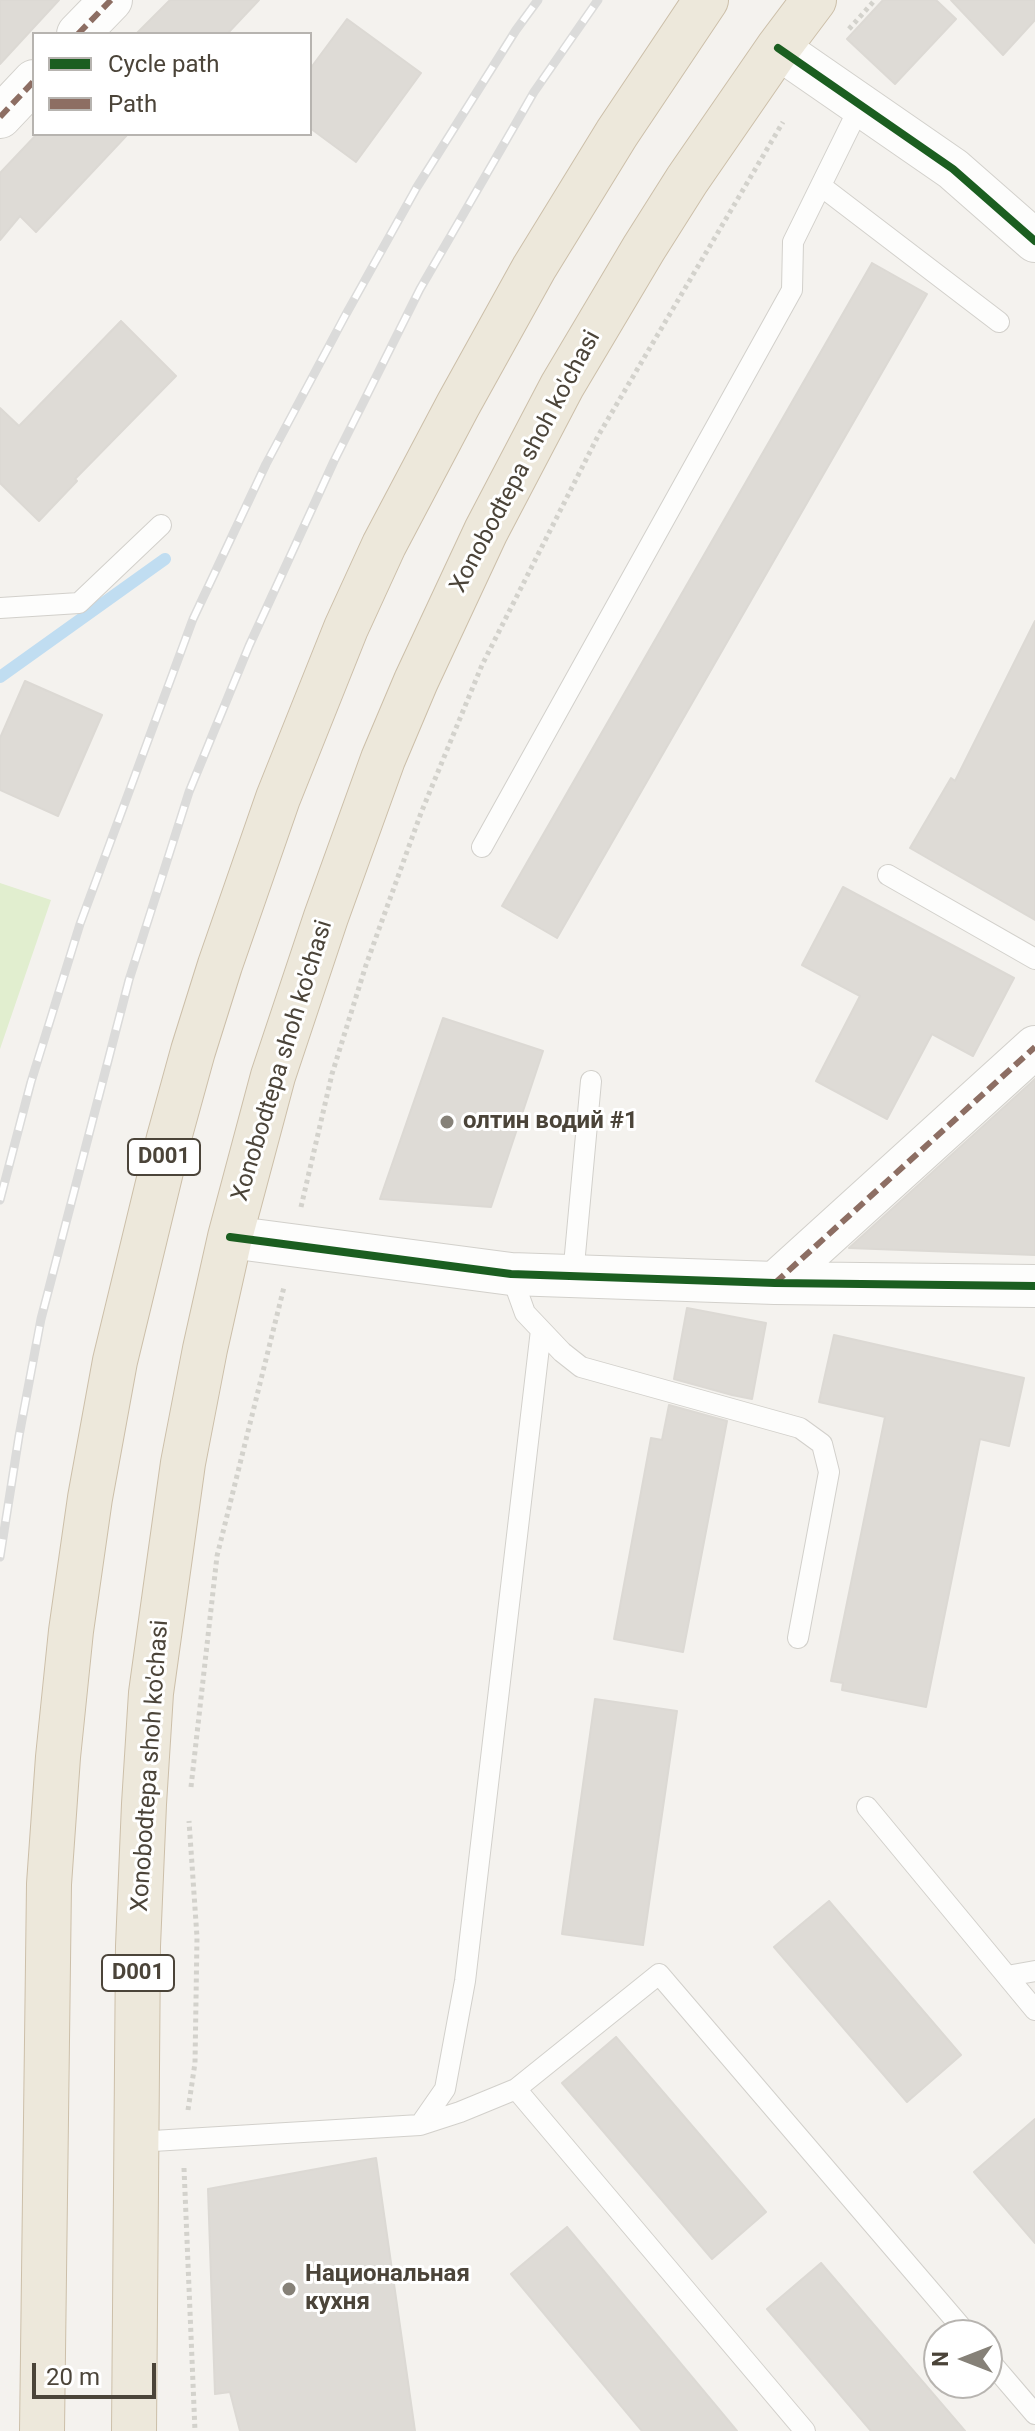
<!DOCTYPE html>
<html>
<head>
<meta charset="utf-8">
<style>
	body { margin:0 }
	#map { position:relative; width:1035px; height:2431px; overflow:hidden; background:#f4f2ee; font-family:Roboto,sans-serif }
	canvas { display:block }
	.legend { position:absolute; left:32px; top:32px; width:280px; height:104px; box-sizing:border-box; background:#fff; border:2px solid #b7b4b0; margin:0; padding:10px 14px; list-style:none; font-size:24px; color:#4b4439 }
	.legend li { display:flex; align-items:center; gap:16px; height:40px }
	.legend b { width:40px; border:2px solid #b7b4b0 }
	.north { position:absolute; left:923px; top:2319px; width:80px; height:80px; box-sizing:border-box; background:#fff; border:2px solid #b7b4b0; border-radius:50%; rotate:270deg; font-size:22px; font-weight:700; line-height:32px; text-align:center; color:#4b4439 }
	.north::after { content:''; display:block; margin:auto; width:28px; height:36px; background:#868178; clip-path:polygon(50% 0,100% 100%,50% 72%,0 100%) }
	.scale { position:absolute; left:32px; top:2363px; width:124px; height:36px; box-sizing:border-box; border:4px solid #4b4439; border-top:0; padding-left:10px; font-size:24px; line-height:28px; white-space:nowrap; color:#4b4439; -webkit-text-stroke:6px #fff; paint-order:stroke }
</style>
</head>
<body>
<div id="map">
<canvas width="1035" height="2431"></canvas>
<ul class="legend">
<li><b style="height:10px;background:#1b5e20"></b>Cycle path</li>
<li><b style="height:10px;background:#8d6e63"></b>Path</li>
</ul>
<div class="north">N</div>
<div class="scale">20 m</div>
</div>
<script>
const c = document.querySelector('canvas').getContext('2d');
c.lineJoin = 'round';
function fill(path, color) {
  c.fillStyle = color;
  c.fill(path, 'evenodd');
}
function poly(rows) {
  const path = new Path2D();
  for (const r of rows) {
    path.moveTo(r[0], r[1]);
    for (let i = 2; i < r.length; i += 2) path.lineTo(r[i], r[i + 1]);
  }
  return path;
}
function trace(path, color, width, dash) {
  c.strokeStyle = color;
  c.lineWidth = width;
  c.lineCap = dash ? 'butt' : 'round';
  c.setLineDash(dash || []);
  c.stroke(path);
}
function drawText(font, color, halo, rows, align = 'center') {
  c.font = font + ' Roboto,sans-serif';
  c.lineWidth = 6;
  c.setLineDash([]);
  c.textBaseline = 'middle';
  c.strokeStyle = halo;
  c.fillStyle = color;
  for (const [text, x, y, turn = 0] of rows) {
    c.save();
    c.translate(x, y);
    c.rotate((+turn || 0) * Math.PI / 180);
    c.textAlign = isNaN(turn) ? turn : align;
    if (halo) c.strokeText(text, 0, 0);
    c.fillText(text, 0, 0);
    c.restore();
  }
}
fill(poly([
	[0,883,51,900,0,1049]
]), '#e1eecf');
trace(poly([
	[0,677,165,559]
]), '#c0ddf1', 12);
const building = poly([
	[0,0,59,0,0,64,0,0],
	[170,0,259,0,227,34,136,34,170,0],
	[883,0,936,0,956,19,895,84,847,39,883,0],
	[951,0,1035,0,1035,20,1003,55,951,0],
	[347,19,421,73,356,162,310,128,310,69,347,19],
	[37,134,128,134,36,232,20,216,0,240,0,173,37,134],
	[872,263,927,294,557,938,502,906,872,263],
	[121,321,176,376,75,479,77,481,39,521,0,483,0,408,19,426,121,321],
	[1035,621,1035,920,910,848,951,778,955,781,1035,621],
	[25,681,102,715,58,816,0,790,0,738,25,681],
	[843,887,1014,978,973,1056,932,1034,887,1119,816,1081,860,996,802,965,843,887],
	[443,1018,543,1051,491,1207,380,1199,443,1018],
	[1035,1079,1035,1255,849,1248,1035,1079],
	[687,1308,766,1323,752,1399,732,1395,674,1379,687,1308],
	[834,1335,1024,1378,1009,1446,980,1439,926,1707,842,1690,843,1683,831,1681,885,1417,819,1402,834,1335],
	[669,1405,727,1421,683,1652,614,1639,651,1438,662,1440,669,1405],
	[595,1699,677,1711,643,1945,562,1934,595,1699],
	[829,1901,961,2055,907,2102,774,1947,829,1901],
	[616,2037,766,2212,712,2259,562,2083,616,2037],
	[1035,2119,1035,2243,974,2172,1035,2119],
	[376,2158,415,2431,240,2431,230,2392,215,2394,208,2189,376,2158],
	[567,2227,737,2431,642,2431,511,2274,567,2227],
	[821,2263,965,2431,871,2431,767,2309,821,2263]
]);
fill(building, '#dedbd6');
trace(building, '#dcd9d4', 2);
const lane = poly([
	[821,186,999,322],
	[0,608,79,603,161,525],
	[482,847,792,290,793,242,860,106],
	[888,875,1035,959],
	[511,1274,525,1313,562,1352,581,1367,800,1428,822,1444,829,1472,798,1638],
	[573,1276,591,1081],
	[867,1807,1035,2010],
	[1007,1976,1035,1971],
	[516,2089,805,2431],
	[420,2125,445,2089,465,1981,541,1330],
	[136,2142,420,2125,460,2112,516,2089,659,1974,968,2335],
	[987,2358,1035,2414]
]);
const street = poly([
	[78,34,111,0],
	[778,48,953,169,1035,241],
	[0,117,34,81],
	[230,1237,511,1274,775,1283,1035,1286],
	[775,1283,1035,1047]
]);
const highway = poly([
	[42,2431,49,1884,58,1757,71,1631,90,1498,115,1361,169,1138,193,1051,220,965,278,798,346,628,384,545,458,405,534,268,617,133,706,0],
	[134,2431,138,1946,144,1804,151,1693,183,1463,205,1349,230,1237,273,1076,326,917,383,759,416,681,486,531,562,386,644,248,687,180,778,48,814,0]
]);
trace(lane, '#d2d0cb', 22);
trace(street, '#d2d0cb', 44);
trace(highway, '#ccbfa9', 46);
trace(poly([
	[849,29,875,0],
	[301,1207,332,1074,366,965,421,813,482,665,598,436,783,122],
	[191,1787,217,1556,284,1287],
	[188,2110,195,2063,197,1937,189,1821],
	[184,2168,195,2431]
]), '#d3d2cc', 5, [4, 4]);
trace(lane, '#fdfdfc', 20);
trace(street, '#fdfdfc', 42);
trace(highway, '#ede8db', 44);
const rail = poly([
	[0,1200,31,1082,80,924,193,619,266,464,345,316,417,187,516,30,538,0],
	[0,1557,19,1436,41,1319,129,980,189,792,249,646,334,461,420,289,534,92,598,0]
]);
trace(rail, '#dbdbda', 9);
trace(rail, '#fff', 6, [18]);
trace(poly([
	[78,34,111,0],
	[0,117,34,81],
	[775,1283,1035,1047]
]), '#8d6e63', 6, [12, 6]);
trace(poly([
	[778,48,953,169,1035,241],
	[230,1237,511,1274,775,1283,1035,1286]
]), '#1b5e20', 8);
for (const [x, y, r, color] of [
	[447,1122,8,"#868178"],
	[289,2289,8,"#868178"]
]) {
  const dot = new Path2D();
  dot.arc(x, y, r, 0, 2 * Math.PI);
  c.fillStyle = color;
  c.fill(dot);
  trace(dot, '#fff', 3);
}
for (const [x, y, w] of [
	[164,1157,72],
	[138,1973,72]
]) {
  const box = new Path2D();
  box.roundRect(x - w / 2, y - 18, w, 36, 6);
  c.fillStyle = '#fff';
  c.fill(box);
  trace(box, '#4b4439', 2);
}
drawText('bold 22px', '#4b4439', null, [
	["D001",164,1157],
	["D001",138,1973]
]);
drawText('24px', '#4b4439', '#fff', [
	["Xonobodtepa shoh ko'chasi",526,462,-62],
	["Xonobodtepa shoh ko'chasi",283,1061,-73],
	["Xonobodtepa shoh ko'chasi",151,1766,-86]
]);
drawText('bold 24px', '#4b4439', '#fff', [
	["олтин водий #1",463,1122],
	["Национальная",305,2275],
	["кухня",305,2303]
], 'left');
</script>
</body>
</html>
